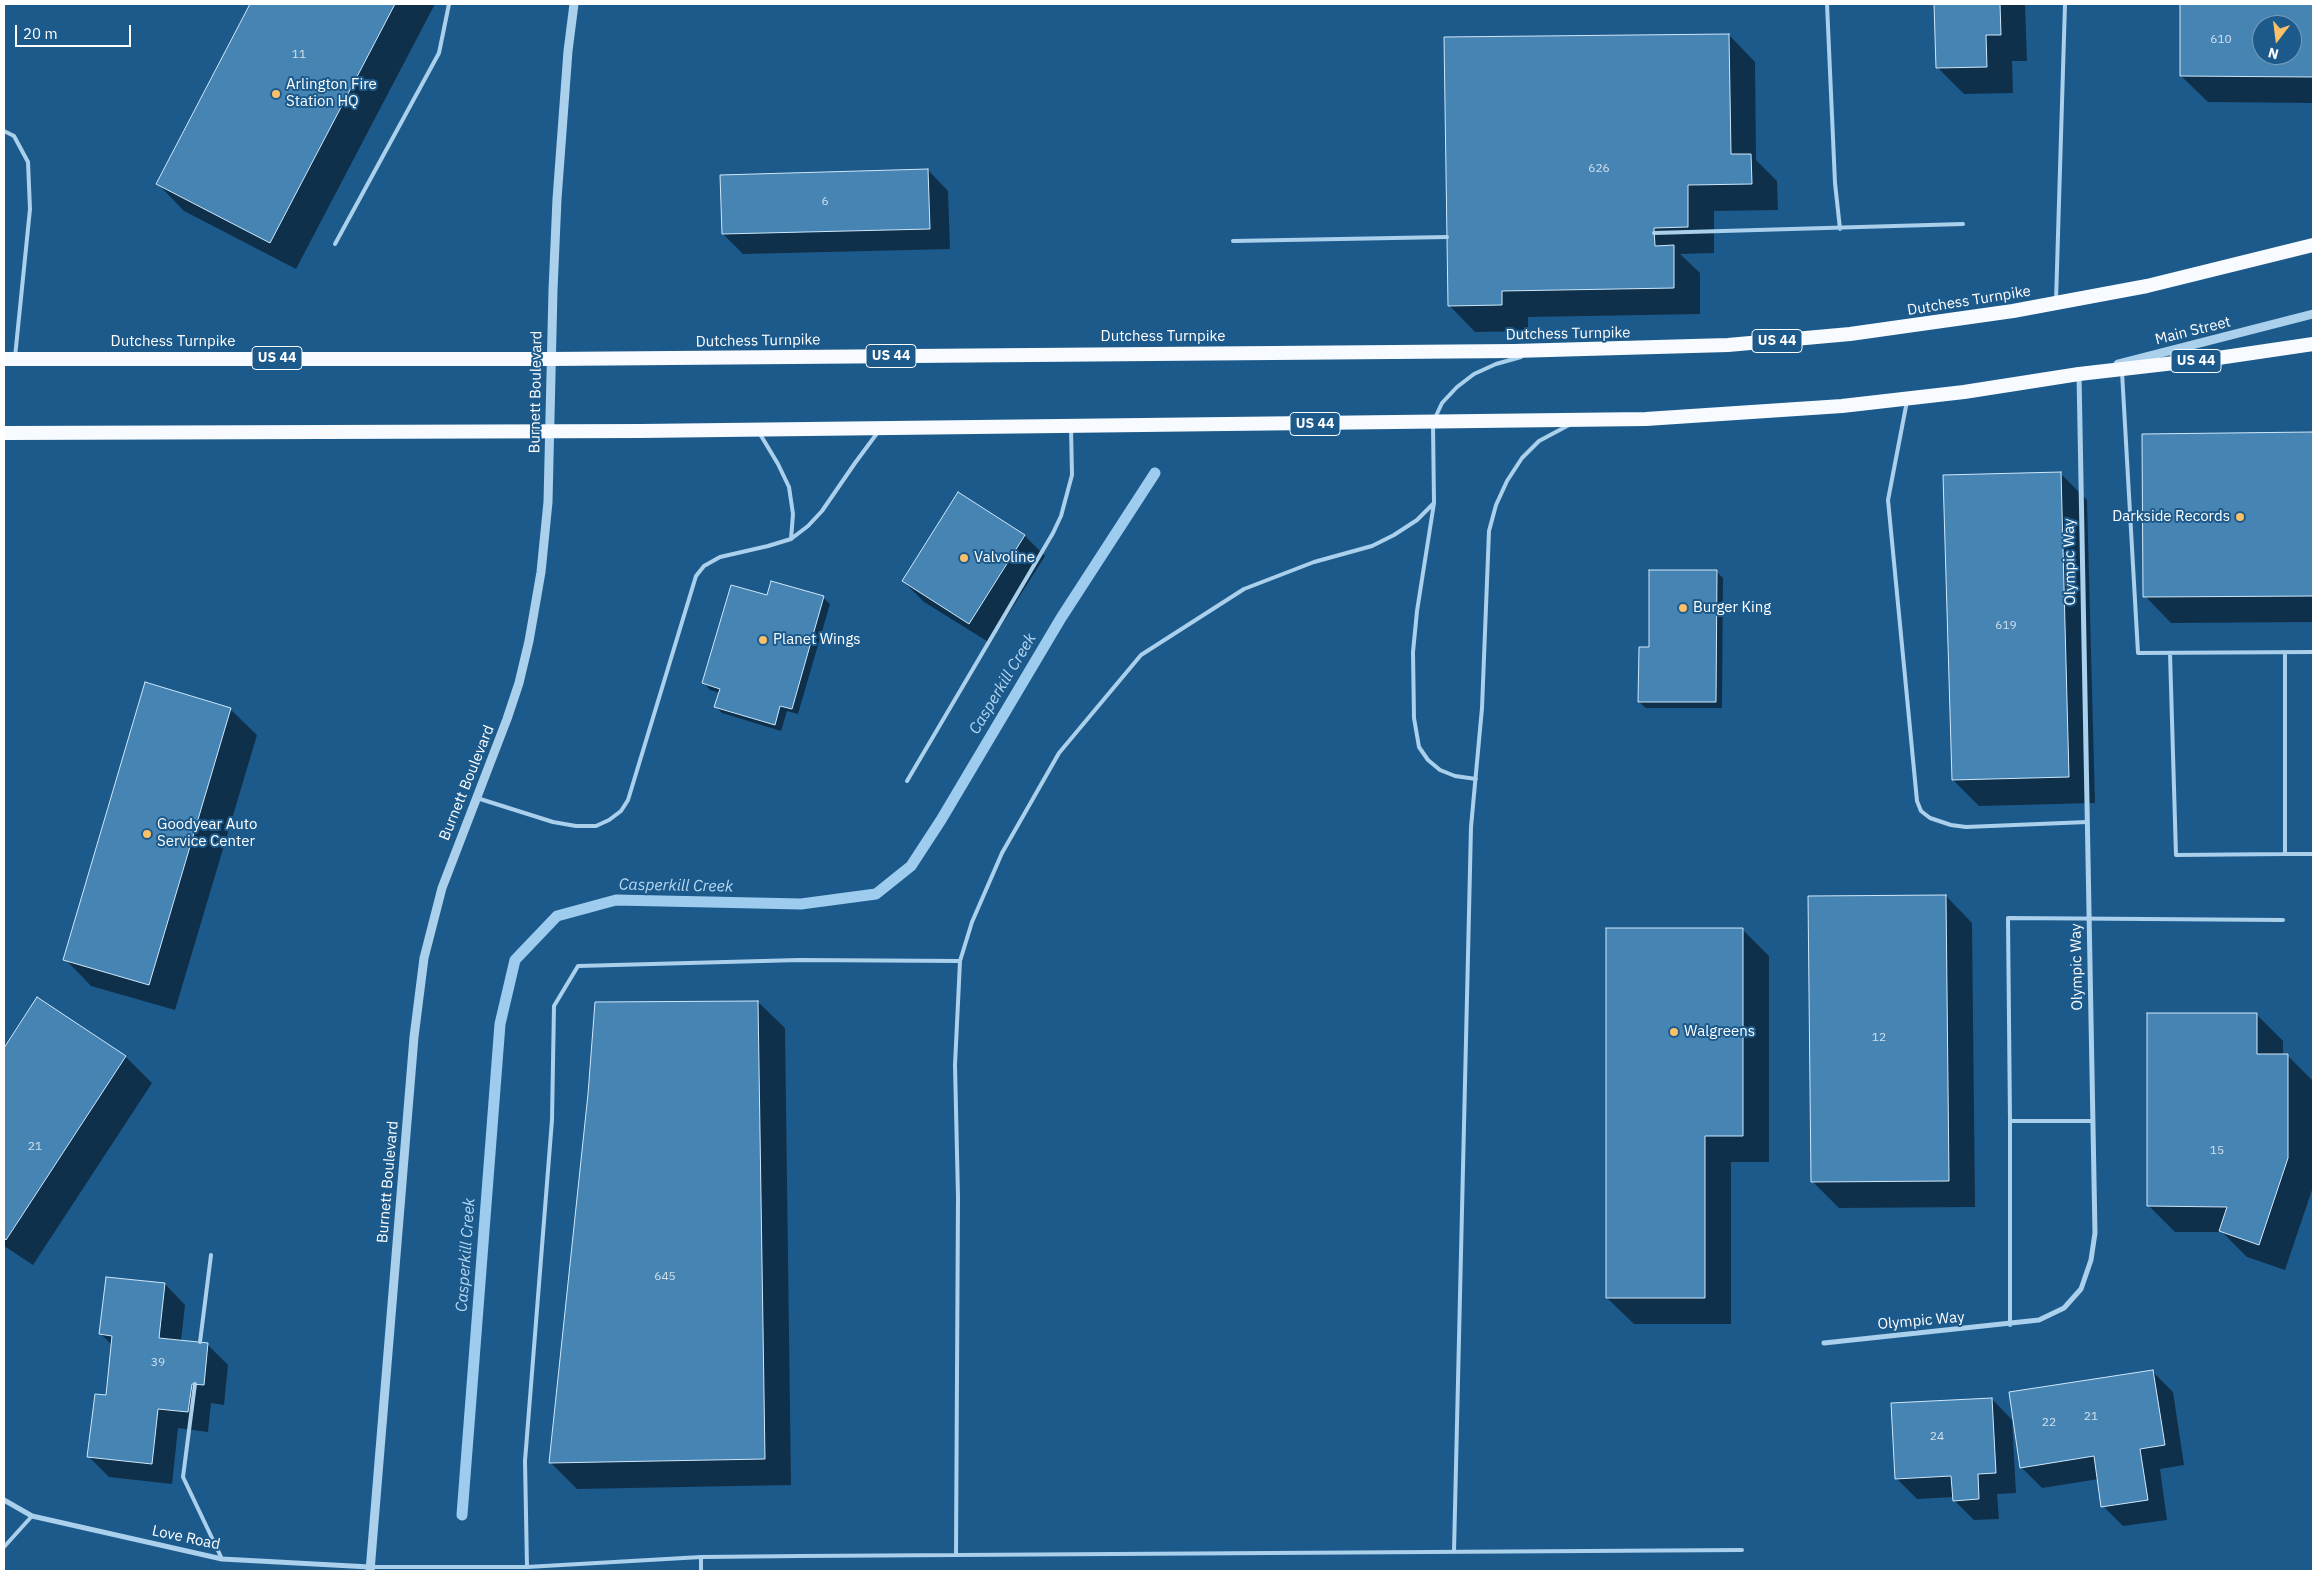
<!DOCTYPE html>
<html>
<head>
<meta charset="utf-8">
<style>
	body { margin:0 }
	#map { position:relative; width:2317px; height:1575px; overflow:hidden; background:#1d5a8c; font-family:"IBM Plex Sans",sans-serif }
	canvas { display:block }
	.frame { position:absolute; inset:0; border:5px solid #fff; pointer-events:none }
	.north { position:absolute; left:2252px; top:15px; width:50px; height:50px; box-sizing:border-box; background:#1d5a8c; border:1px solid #779cba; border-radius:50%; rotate:195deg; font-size:14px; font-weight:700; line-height:20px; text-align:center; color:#fff }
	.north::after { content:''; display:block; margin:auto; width:18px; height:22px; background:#fcc068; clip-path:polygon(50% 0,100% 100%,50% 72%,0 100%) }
	.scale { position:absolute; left:15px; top:25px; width:116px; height:22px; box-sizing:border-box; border:2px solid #fff; border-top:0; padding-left:6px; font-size:15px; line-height:18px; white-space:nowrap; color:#fff; -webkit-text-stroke:4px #1d5a8c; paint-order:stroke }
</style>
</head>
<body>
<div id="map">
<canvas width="2317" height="1575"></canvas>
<div class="frame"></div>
<div class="north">N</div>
<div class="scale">20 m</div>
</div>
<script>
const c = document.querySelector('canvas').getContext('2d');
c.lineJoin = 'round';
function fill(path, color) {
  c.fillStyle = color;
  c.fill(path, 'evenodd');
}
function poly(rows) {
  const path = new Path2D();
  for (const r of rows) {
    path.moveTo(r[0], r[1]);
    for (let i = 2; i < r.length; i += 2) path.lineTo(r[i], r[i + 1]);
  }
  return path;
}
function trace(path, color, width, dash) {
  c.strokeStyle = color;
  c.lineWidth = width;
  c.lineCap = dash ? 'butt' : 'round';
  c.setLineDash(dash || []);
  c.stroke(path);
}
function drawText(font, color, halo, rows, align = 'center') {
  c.font = font + ' "IBM Plex Sans",sans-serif';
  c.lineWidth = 4;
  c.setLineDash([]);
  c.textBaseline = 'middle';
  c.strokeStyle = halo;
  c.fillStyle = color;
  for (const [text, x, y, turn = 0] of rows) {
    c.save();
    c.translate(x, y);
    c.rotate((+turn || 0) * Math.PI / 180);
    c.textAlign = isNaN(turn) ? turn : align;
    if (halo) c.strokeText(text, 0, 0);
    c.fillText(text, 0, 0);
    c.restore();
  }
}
fill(poly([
	[252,4,435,4,296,269,184,211,158,184],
	[1936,4,2025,4,2027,61,2012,61,2013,93,1964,94,1938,68],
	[2181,4,2313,4,2313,103,2208,102,2181,76],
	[2262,25,2292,25,2292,55,2262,55],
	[1729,35,1755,62,1756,160,1777,181,1778,210,1714,211,1714,253,1680,254,1700,273,1700,314,1528,317,1528,331,1475,332,1449,305],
	[928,170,948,191,950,249,743,254,723,234],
	[2313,433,2313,622,2171,623,2145,596,2143,435],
	[2060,473,2087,500,2095,803,1979,806,1953,780],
	[1025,536,1045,556,990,643,924,602,903,581],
	[1716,571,1723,578,1722,708,1646,708,1639,702,1650,648],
	[768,597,823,597,830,604,798,714,787,711,781,731,722,713,716,707,720,693,710,690,704,683],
	[230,709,257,735,175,1010,91,986,65,959],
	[1946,896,1972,923,1975,1207,1839,1208,1812,1181],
	[1743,930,1769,956,1769,1162,1731,1162,1731,1324,1634,1324,1607,1298],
	[37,999,126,1057,152,1083,33,1265,4,1246,4,1050],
	[758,1002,785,1028,791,1485,577,1489,550,1462],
	[2256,1014,2283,1041,2283,1055,2287,1055,2313,1081,2313,1187,2285,1270,2247,1257,2222,1232,2175,1232,2149,1206],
	[165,1284,185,1305,181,1341,208,1345,228,1365,224,1405,211,1403,208,1432,178,1428,172,1484,109,1477,89,1457,107,1397,113,1346,101,1334],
	[2153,1372,2173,1392,2184,1465,2160,1469,2167,1520,2123,1526,2103,1506,2099,1479,2042,1488,2021,1467],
	[1992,1399,2012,1420,2016,1493,1997,1494,1999,1519,1974,1520,1954,1500,1954,1497,1917,1499,1897,1479]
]), '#0007');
trace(poly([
	[462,1515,500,1024,515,960,557,916,616,900,801,904,876,894,911,866,941,820,1061,618,1155,473]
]), '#9dccee', 11);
const building = poly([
	[250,4,395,4,270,243,156,184,250,4],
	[1934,4,2000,4,2001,35,1986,35,1987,67,1936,68,1934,4],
	[2180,4,2313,4,2313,77,2180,76,2180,4],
	[2262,25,2292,25,2292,55,2262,55,2262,25],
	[1729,34,1731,154,1751,154,1752,184,1688,185,1688,227,1654,228,1655,246,1674,245,1674,288,1502,291,1502,305,1448,306,1444,37,1729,34],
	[928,169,930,229,722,234,720,175,928,169],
	[2313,432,2313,596,2143,597,2142,434,2313,432],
	[2061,472,2069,777,1952,780,1943,475,2061,472],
	[958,492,1025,535,969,624,902,581,958,492],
	[1649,570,1717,570,1716,702,1638,702,1639,647,1649,647,1649,570],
	[771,581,824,596,792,709,780,706,775,725,714,707,720,689,702,683,731,585,767,595,771,581],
	[145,682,231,708,149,985,63,960,145,682],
	[1946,895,1949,1181,1811,1182,1808,896,1946,895],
	[1606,928,1743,928,1743,1136,1705,1136,1705,1298,1606,1298,1606,928],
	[37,997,126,1056,6,1240,4,1238,4,1048,37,997],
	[758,1001,765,1459,549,1463,588,1094,595,1002,758,1001],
	[2147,1013,2257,1013,2257,1054,2288,1054,2288,1158,2259,1245,2219,1231,2227,1207,2147,1206,2147,1013],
	[106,1277,165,1283,159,1338,208,1343,204,1385,192,1384,188,1412,158,1409,152,1464,87,1457,95,1394,106,1395,112,1336,99,1334,106,1277],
	[2153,1370,2165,1445,2140,1449,2148,1500,2101,1507,2094,1456,2020,1468,2009,1392,2153,1370],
	[1992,1398,1996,1473,1978,1474,1979,1499,1953,1501,1951,1476,1895,1479,1891,1403,1992,1398]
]);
fill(building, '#4684b3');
trace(building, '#cfe7f9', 1);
trace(poly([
	[1827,4,1835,183,1840,229],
	[4,131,14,136,28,162,30,209,15,357],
	[1654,233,1963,224],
	[1233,241,1447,237],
	[335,244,439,53,449,4],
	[2056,301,2065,4],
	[2122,372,2138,653,2313,652],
	[1907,401,1888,500,1917,801,1921,811,1930,818,1951,825,1966,827,2087,822],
	[1435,418,1442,403,1457,387,1474,374,1496,364,1521,357],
	[1433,425,1434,503,1417,611,1413,652,1414,718,1419,747,1428,760,1440,770,1455,776,1476,779],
	[760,434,778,464,789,487,793,514,791,539],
	[2170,653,2176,855,2285,854,2285,653],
	[907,781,1053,533,1061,516,1072,475,1071,428],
	[477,798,553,822,576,826,596,826,609,820,621,811,628,800,696,576,704,566,720,557,768,546,791,539,808,526,822,511,855,463,878,432],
	[2285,854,2313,854],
	[2010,1121,2092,1121],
	[2010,1325,2010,1121,2008,918,2283,920],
	[200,1342,211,1255],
	[195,1384,183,1477,222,1559],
	[4,1547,32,1516],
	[1454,1551,1471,827,1482,708,1489,531,1496,505,1507,481,1522,458,1539,441,1569,425],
	[956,1554,958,1197,955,1065,960,961,972,922,1002,853,1059,753,1141,655,1244,589,1314,562,1372,546,1394,535,1417,520,1434,503],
	[370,1567,527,1567,701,1557,800,1556,1742,1550],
	[527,1567,525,1461,552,1120,554,1006,578,966,799,960,960,961],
	[701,1571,701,1557]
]), '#aad0ec', 4);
trace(poly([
	[1824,1343,2039,1320,2064,1308,2081,1289,2091,1260,2095,1233,2079,374],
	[4,1500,32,1516,222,1559,370,1567]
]), '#aad0ec', 5);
trace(poly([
	[2118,364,2313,314],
	[370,1571,414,1037,424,958,442,888,507,719,519,683,529,641,541,572,548,502,553,290,557,199,568,51,574,4]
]), '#aad0ec', 9);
trace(poly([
	[4,359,551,359,1514,351,1728,345,1850,334,2013,311,2147,286,2313,245],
	[4,433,640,431,1646,419,1842,406,1964,392,2079,374,2218,358,2313,344]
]), '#f7fbff', 14);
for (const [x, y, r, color] of [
	[276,94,5,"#fcc068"],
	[2240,517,5,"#fcc068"],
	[964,558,5,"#fcc068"],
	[1683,608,5,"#fcc068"],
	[763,640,5,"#fcc068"],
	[147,834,5,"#fcc068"],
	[1674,1032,5,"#fcc068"]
]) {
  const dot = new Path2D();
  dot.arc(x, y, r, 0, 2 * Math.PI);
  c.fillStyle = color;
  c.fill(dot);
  trace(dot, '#1d5a8c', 2);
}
drawText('12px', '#d1e0ec', null, [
	["610",2221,40],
	["11",299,55],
	["626",1599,169],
	["6",825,202],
	["619",2006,626],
	["12",1879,1038],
	["21",35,1147],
	["15",2217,1151],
	["645",665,1277],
	["39",158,1363],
	["21",2091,1417],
	["22",2049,1423],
	["24",1937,1437]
]);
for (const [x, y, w] of [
	[1777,341,50],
	[891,356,50],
	[277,358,50],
	[2196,361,50],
	[1315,424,50]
]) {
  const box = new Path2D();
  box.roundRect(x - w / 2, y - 11.5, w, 23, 4);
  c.fillStyle = '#1d5a8c';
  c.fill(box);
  trace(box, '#fff', 1);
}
drawText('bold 14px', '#fff', null, [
	["US 44",1777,341],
	["US 44",891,356],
	["US 44",277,358],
	["US 44",2196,361],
	["US 44",1315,424]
]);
drawText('15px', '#fff', '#1d5a8c', [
	["Arlington Fire",286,85],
	["Station HQ",286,102],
	["Darkside Records",2230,517,"right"],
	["Valvoline",974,558],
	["Burger King",1693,608],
	["Planet Wings",773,640],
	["Goodyear Auto",157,825],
	["Service Center",157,842],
	["Walgreens",1684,1032]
], 'left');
drawText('15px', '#fff', '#1d5a8c', [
	["Dutchess Turnpike",1969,301,-9],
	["Main Street",2193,331,-14],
	["Dutchess Turnpike",1568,334,-1],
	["Dutchess Turnpike",1163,337],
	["Dutchess Turnpike",758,341,-1],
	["Dutchess Turnpike",173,342],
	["Burnett Boulevard",536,392,-89],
	["Olympic Way",2070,562,-91],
	["Burnett Boulevard",467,783,-68],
	["Olympic Way",2077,967,-91],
	["Burnett Boulevard",388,1182,-85],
	["Olympic Way",1921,1321,-5],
	["Love Road",186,1538,12]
]);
drawText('italic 16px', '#b5d9f4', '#1d5a8c', [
	["Casperkill Creek",1003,684,-59],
	["Casperkill Creek",676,886,1],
	["Casperkill Creek",466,1255,-86]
]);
</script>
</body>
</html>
